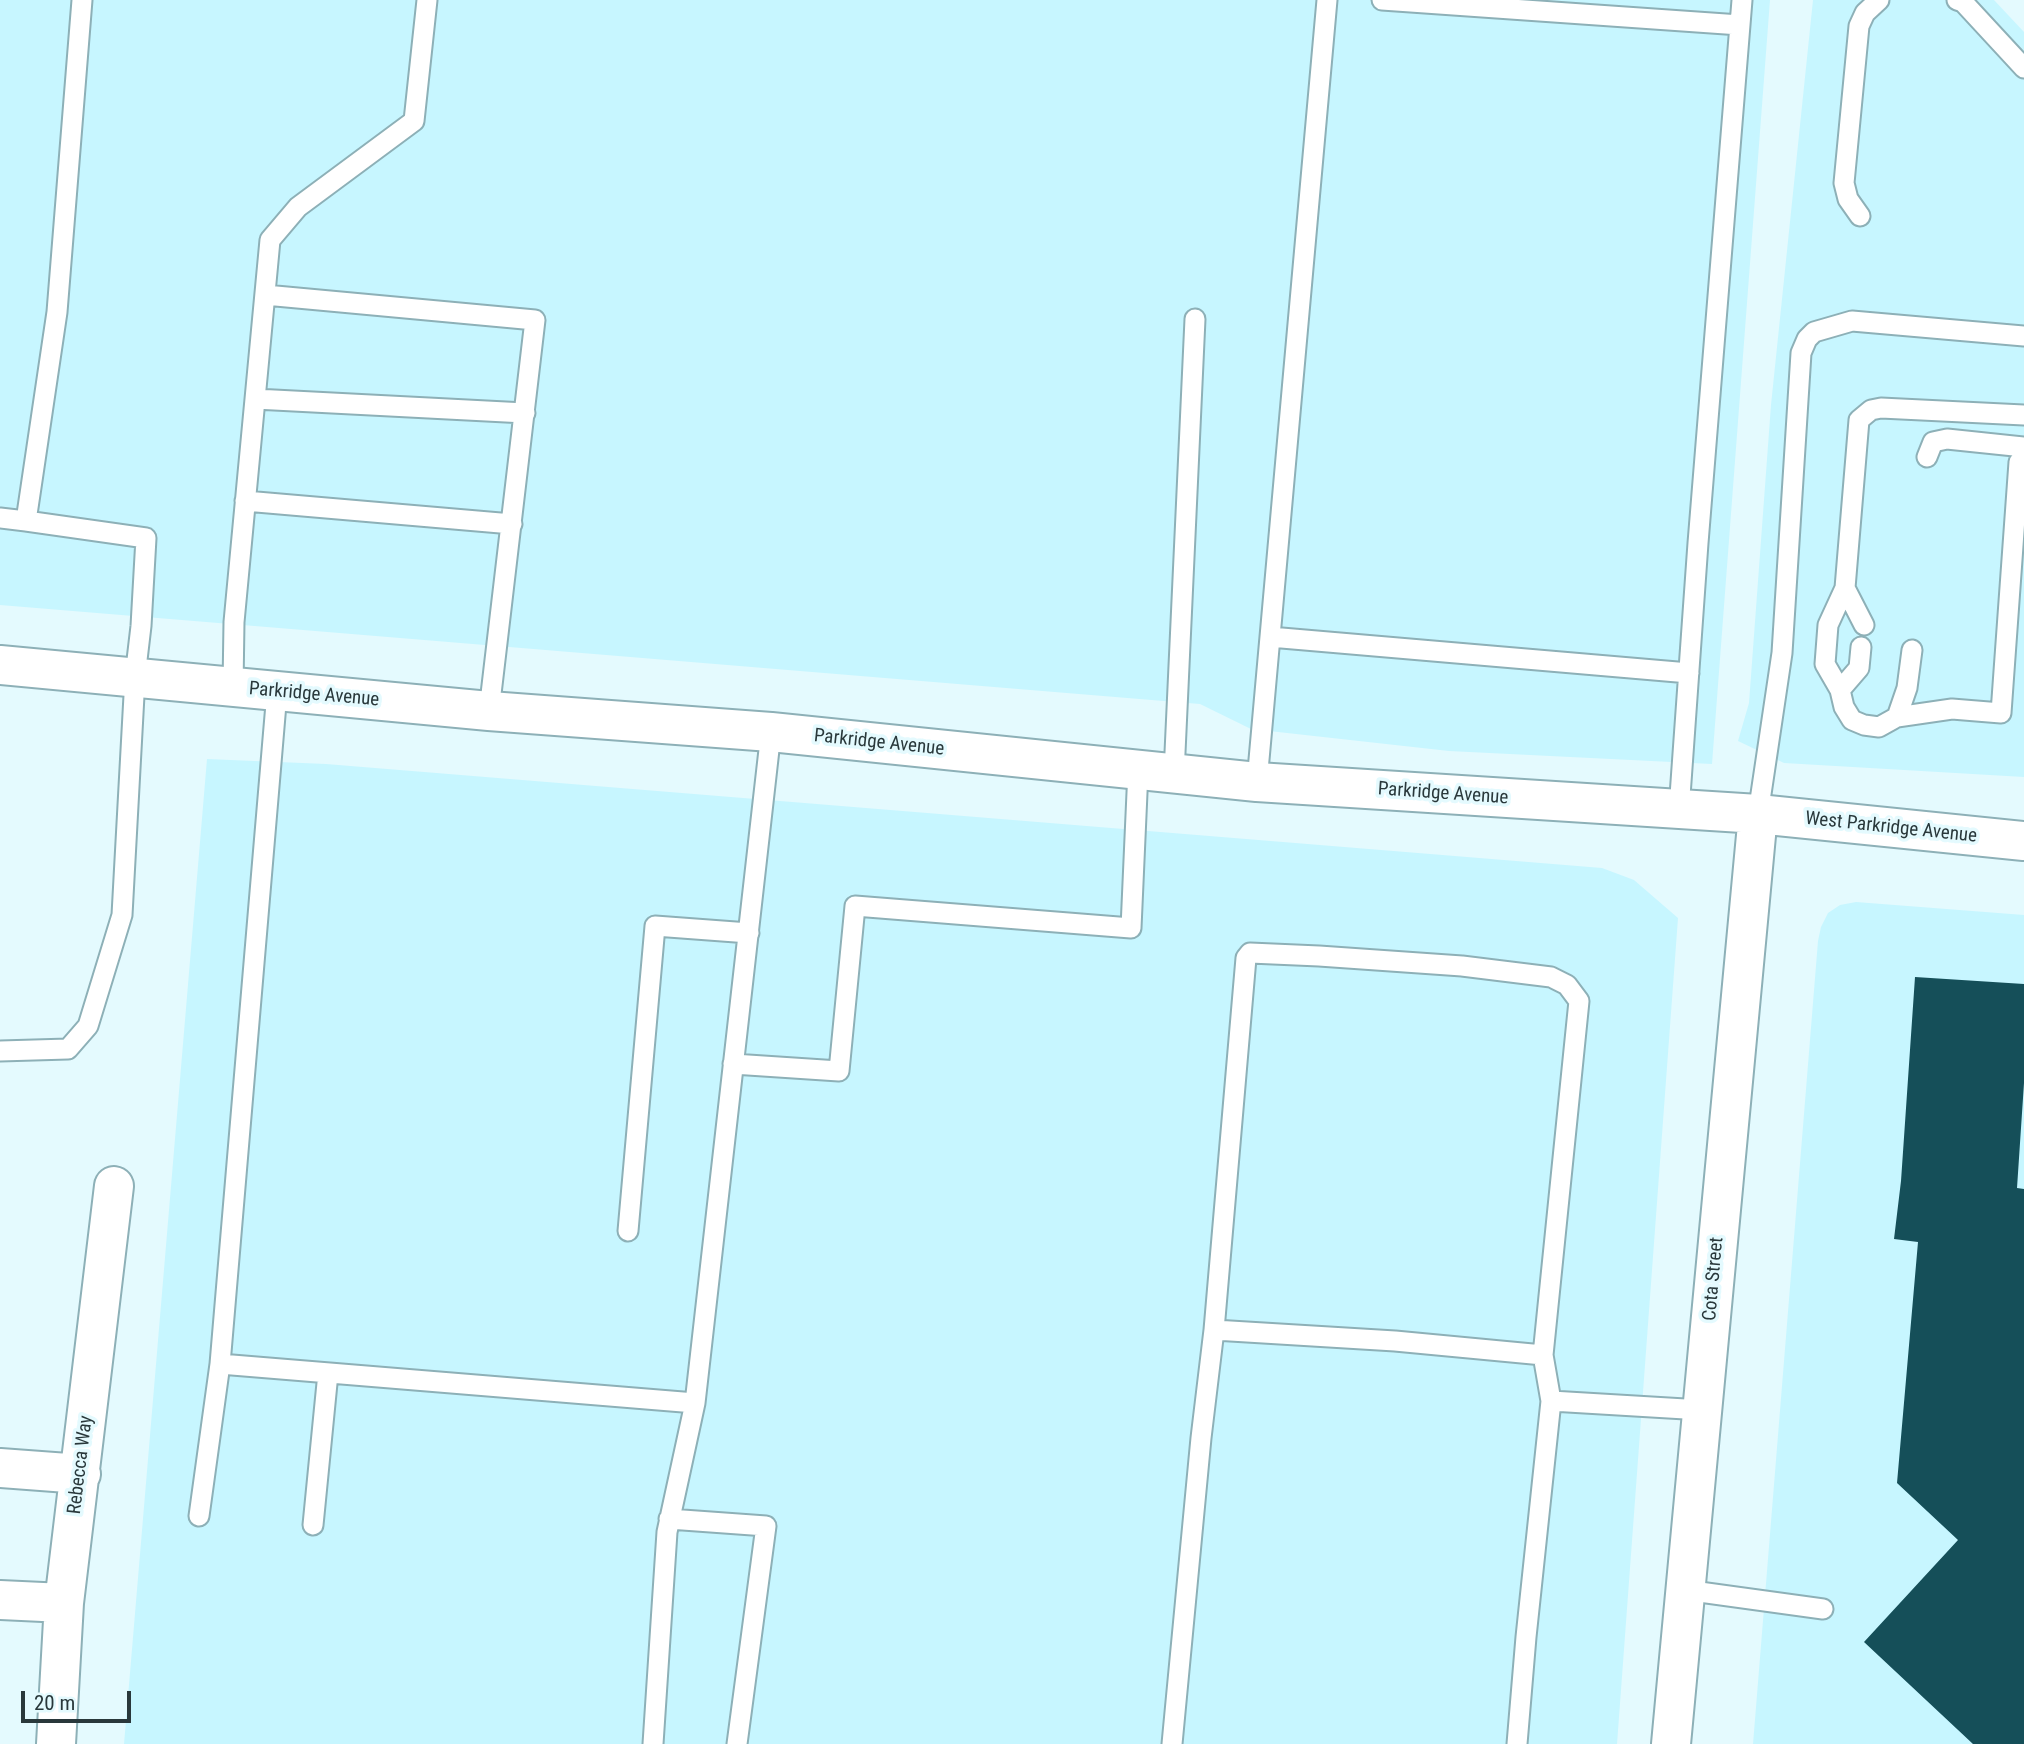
<!DOCTYPE html>
<html>
<head>
<meta charset="utf-8">
<style>
	body { margin:0 }
	#map { position:relative; width:2024px; height:1744px; overflow:hidden; background:#e4fafe; font-family:"Roboto Condensed",sans-serif }
	canvas { display:block }
	.scale { position:absolute; left:21px; top:1691px; width:110px; height:32px; box-sizing:border-box; border:4px solid #29383b; border-top:0; padding-left:9px; font-size:21px; line-height:24px; white-space:nowrap; color:#29383b; -webkit-text-stroke:5px #e4fafe; paint-order:stroke }
</style>
</head>
<body>
<div id="map">
<canvas width="2024" height="1744"></canvas>
<div class="scale">20 m</div>
</div>
<script>
const c = document.querySelector('canvas').getContext('2d');
c.lineJoin = 'round';
function fill(path, color) {
  c.fillStyle = color;
  c.fill(path, 'evenodd');
}
function poly(rows) {
  const path = new Path2D();
  for (const r of rows) {
    path.moveTo(r[0], r[1]);
    for (let i = 2; i < r.length; i += 2) path.lineTo(r[i], r[i + 1]);
  }
  return path;
}
function trace(path, color, width, dash) {
  c.strokeStyle = color;
  c.lineWidth = width;
  c.lineCap = dash ? 'butt' : 'round';
  c.setLineDash(dash || []);
  c.stroke(path);
}
function drawText(font, color, halo, rows, align = 'center') {
  c.font = font + ' "Roboto Condensed",sans-serif';
  c.lineWidth = 7;
  c.setLineDash([]);
  c.textBaseline = 'middle';
  c.strokeStyle = halo;
  c.fillStyle = color;
  for (const [text, x, y, turn = 0] of rows) {
    c.save();
    c.translate(x, y);
    c.rotate((+turn || 0) * Math.PI / 180);
    c.textAlign = isNaN(turn) ? turn : align;
    if (halo) c.strokeText(text, 0, 0);
    c.fillText(text, 0, 0);
    c.restore();
  }
}
fill(poly([
	[0,0,1770,0,1712,764,1449,751,1251,729,1200,704,0,605],
	[1813,0,1994,0,2024,32,2024,777,1784,763,1738,741,1749,703,1771,405],
	[207,759,326,764,1602,868,1634,880,1678,918,1617,1744,124,1744],
	[1856,902,2024,915,2024,1744,1753,1744,1818,941,1821,927,1828,913,1840,905]
]), '#c7f6ff');
fill(poly([
	[1915,977,2024,984,2024,1083,2017,1188,2024,1189,2024,1744,1973,1744,1864,1642,1958,1540,1897,1483,1918,1242,1894,1239,1901,1181]
]), '#154f59');
const service = poly([
	[1382,0,1740,25],
	[1957,0,1963,2,2024,68],
	[1860,216,1848,199,1844,183,1859,26,1865,13,1879,0],
	[265,295,535,320,489,711],
	[255,399,525,413],
	[1927,457,1933,442,1947,439,2024,447],
	[245,501,512,524],
	[0,518,26,521,57,312,82,0],
	[1845,588,1864,625],
	[1270,637,1689,673],
	[1912,650,1907,688,1897,717,1879,727,1864,725,1852,720,1844,707,1840,690,1825,664,1828,625,1845,588,1859,420,1871,410,1881,408,2024,415],
	[233,687,234,622,270,240,298,207,414,121,427,0],
	[1840,690,1859,668,1861,647],
	[277,692,220,1364,695,1403],
	[1897,717,1952,709,2001,713,2019,462,2024,457],
	[1174,774,1195,319],
	[1257,782,1327,0],
	[1679,810,1698,543,1742,0],
	[1758,814,1782,653,1801,353,1807,339,1814,332,1852,321,2024,336],
	[0,1051,68,1049,88,1026,122,915,135,677,141,626,146,538,26,521],
	[733,1064,839,1071,855,906,1131,928,1138,770],
	[628,1231,655,926,749,933],
	[1214,1330,1246,958,1250,953,1319,956,1462,966,1551,977,1567,985,1579,1001,1543,1355],
	[1551,1401,1702,1410],
	[199,1516,220,1364],
	[669,1519,766,1526,737,1744],
	[313,1525,328,1373],
	[1685,1590,1823,1609],
	[653,1744,667,1532,695,1403,771,732],
	[1172,1744,1201,1438,1214,1330,1395,1341,1543,1355,1551,1401,1526,1637,1517,1744]
]);
const minor = poly([
	[0,1468,81,1474],
	[0,1600,64,1603],
	[56,1744,64,1603,114,1186]
]);
const tertiary = poly([
	[0,665,489,711,771,732,1257,782,1758,814,2024,841],
	[1671,1744,1758,814]
]);
trace(service, '#8db0b7', 23);
trace(minor, '#8db0b7', 42);
trace(tertiary, '#8db0b7', 42);
trace(service, '#fff', 19);
trace(minor, '#fff', 38);
trace(tertiary, '#fff', 38);
drawText('19px', '#29383b', '#e4fafe', [
	["Parkridge Avenue",314,695,5],
	["Parkridge Avenue",879,743,6],
	["Parkridge Avenue",1443,794,4],
	["West Parkridge Avenue",1891,828,6],
	["Cota Street",1714,1279,-85],
	["Rebecca Way",81,1465,-83]
]);
</script>
</body>
</html>
